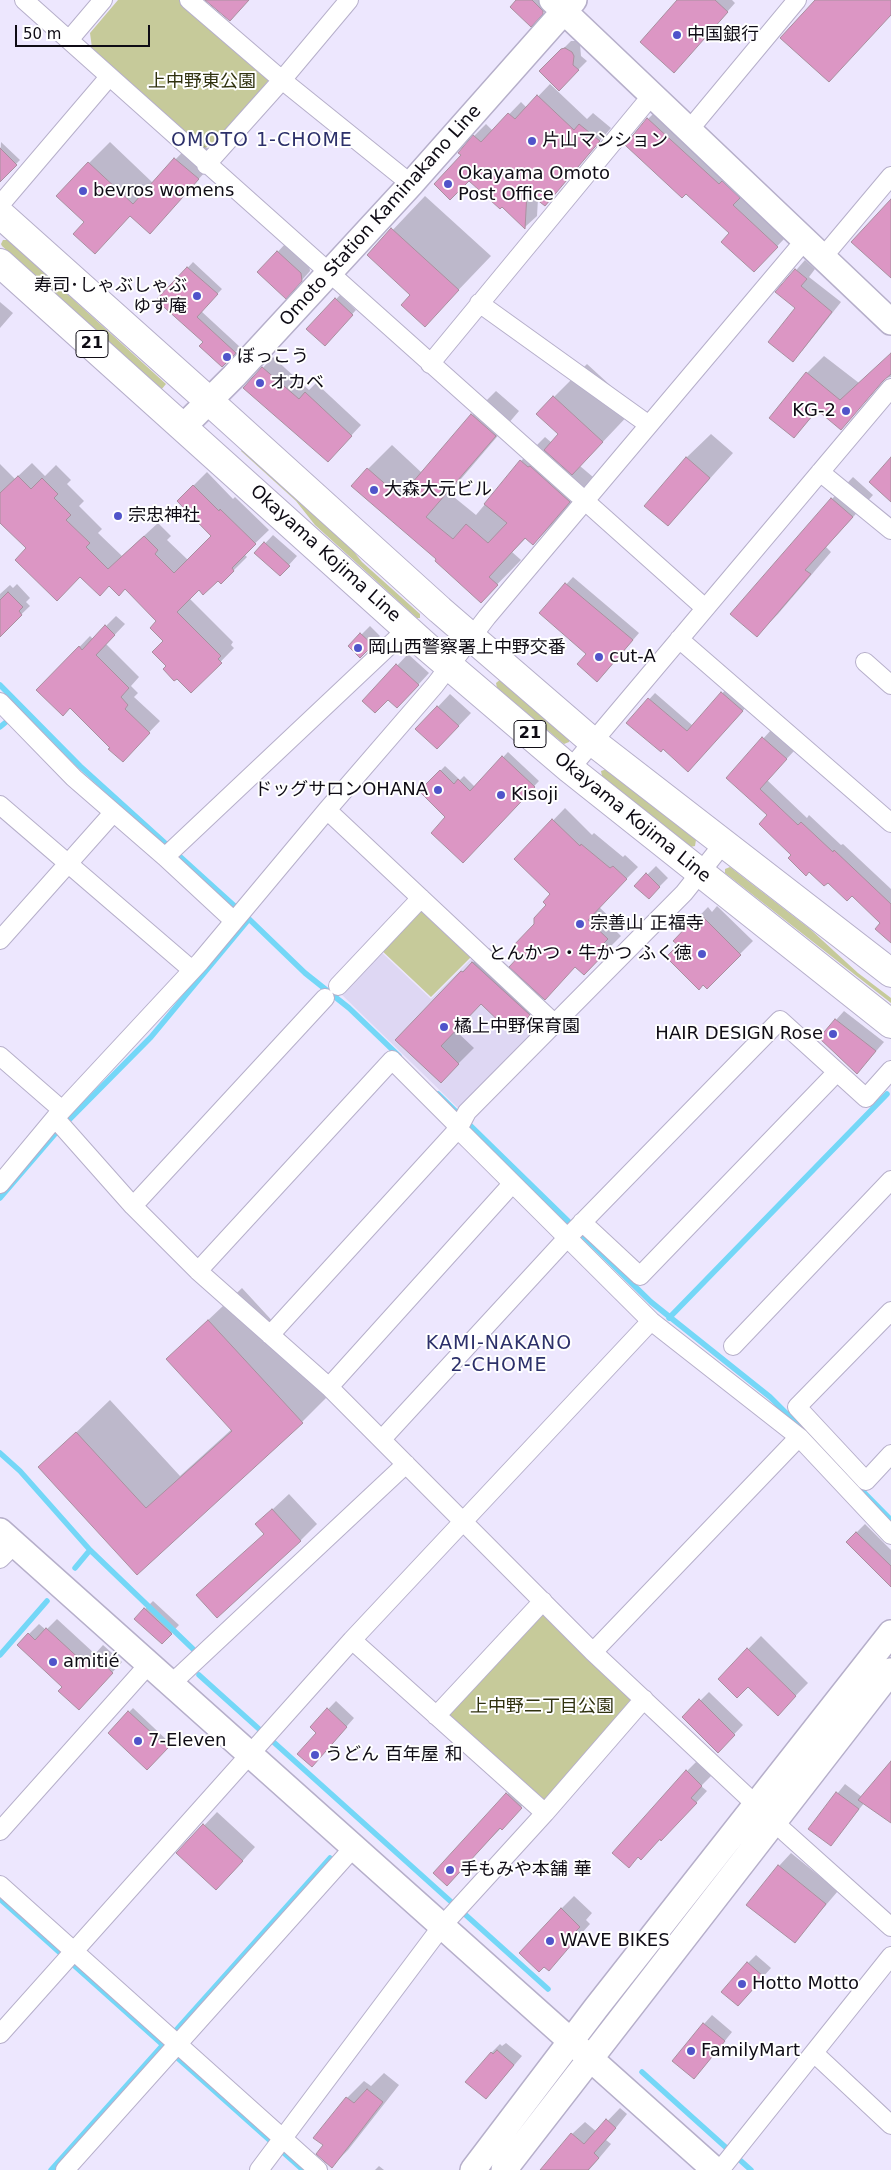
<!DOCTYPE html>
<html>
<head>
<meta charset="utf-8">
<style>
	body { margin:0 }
	#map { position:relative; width:891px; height:2170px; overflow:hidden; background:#ede7fe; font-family:"DejaVu Sans",sans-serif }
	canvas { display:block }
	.scale { position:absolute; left:15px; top:25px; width:135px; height:22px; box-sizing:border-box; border:2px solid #0f0c15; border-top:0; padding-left:6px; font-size:15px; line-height:18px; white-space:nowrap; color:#0f0c15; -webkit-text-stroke:4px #fff; paint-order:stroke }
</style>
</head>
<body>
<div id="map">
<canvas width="891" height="2170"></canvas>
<div class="scale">50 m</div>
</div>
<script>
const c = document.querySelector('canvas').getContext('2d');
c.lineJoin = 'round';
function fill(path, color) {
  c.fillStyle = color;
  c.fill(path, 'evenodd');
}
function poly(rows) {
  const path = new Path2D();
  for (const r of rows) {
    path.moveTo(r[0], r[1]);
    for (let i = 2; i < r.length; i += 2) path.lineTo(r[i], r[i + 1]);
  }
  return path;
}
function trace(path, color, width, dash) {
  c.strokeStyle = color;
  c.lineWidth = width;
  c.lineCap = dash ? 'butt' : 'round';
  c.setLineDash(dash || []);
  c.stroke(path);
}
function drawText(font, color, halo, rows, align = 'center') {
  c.font = font + ' "DejaVu Sans","Noto Sans JP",sans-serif';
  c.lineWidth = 4;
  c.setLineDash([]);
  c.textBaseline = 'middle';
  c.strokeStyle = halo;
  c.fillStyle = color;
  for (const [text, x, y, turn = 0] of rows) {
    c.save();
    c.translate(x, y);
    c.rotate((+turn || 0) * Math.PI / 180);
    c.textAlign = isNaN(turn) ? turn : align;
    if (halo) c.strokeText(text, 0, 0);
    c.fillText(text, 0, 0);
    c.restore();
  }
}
fill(poly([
	[378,949,431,999,472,958,538,1019,537,1028,458,1108,339,992]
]), '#ded7f3');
fill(poly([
	[118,0,183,0,268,73,268,81,214,146,202,148,92,48,90,33],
	[3,240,8,240,166,384,161,390,2,246,1,244],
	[244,448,343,538,362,562,420,614,420,618,417,618,315,525,296,501,241,451],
	[501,679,569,738,569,742,564,744,497,688,496,683],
	[607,769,696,840,695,846,690,847,602,776,601,771],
	[730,867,810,929,858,973,891,998,891,1003,725,873,725,869],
	[420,909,471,957,431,997,379,948],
	[542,1612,637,1698,543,1804,445,1716]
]), '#c6ca9a');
fill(poly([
	[518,0,548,0,550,4,539,17],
	[679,0,732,0,735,3,682,63],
	[571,41,577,41,580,44,581,56,587,61,559,89,541,71],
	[550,84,587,119,593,113,611,128,545,205,538,199,537,216,525,227,463,155,474,136,486,124,493,131,521,102,527,108],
	[656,111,747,189,740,196,785,238,762,262,731,233,648,119],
	[196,138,218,158,150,232,131,215,95,252,86,222,89,163,110,142,153,183],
	[1,142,20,160,4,176,0,172],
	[425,196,491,256,425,325,412,295,369,255],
	[286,243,309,264,310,271,294,289,259,272],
	[805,260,815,269,809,277,841,302,802,351,797,308,777,292],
	[193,262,222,289,201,311,240,347,222,366,205,342,158,300],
	[340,295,356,310,325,344,308,329],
	[0,302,13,313,0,328],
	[891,355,891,377,886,378,841,429,819,410,794,436,807,373,824,356,859,383],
	[273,357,309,390,316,383,361,425,338,450,245,387],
	[587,364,635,408,580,466,593,477,557,520,533,544,526,538,512,552,521,560,481,601,438,559,368,469,392,445,422,473,472,415,496,391,519,411,449,493,476,515,521,461,545,437,552,443,560,434,554,397],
	[711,434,733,453,668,525,686,458],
	[32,463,45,476,56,465,71,480,67,484,84,501,79,506,102,529,98,533,122,556,158,523,171,536,167,540,188,560,213,536,178,501,207,472,233,499,235,497,269,530,244,554,247,557,221,583,218,579,199,589,189,598,233,642,231,645,234,648,191,692,168,666,164,641,158,621,125,588,80,575,28,548,1,522,0,523,0,464,15,479],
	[853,477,873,495,826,547,831,552,778,614,757,635,732,613,832,499],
	[273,535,297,556,288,566,256,553],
	[573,577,639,633,604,674,587,654,540,613],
	[17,584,30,598,26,602,30,606,5,630,0,624,0,594,10,585,13,588],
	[116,616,125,624,106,644,139,677,131,686,138,693,134,697,160,721,133,749,112,748,71,706,38,690,90,636,93,639],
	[370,626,380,636,360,656,350,646],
	[408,654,429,673,408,696,364,701],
	[728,687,748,705,694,765,663,748,628,722,655,693,693,726],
	[450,694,471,713,450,735,417,729],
	[771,730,794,751,767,780,807,818,809,815,841,845,843,844,891,889,891,941,882,923,852,895,828,881,793,855,769,815,728,778],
	[508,752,539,781,463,861,447,817,421,791,445,766,460,780,464,776,475,787],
	[565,808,592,835,594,833,623,857,625,855,638,867,599,907,619,926,615,930,621,936,596,961,576,965,516,1028,481,1003,455,1030,474,1048,440,1082,397,1040,462,972,489,948,510,968,523,954,535,924,548,905,551,894,516,859],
	[656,866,668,878,649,897,636,886],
	[717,906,753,941,707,987,675,941,708,907,712,912],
	[844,1011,884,1042,865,1064,820,1038],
	[242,1288,335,1389,302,1422,137,1573,40,1467,110,1400,180,1476,232,1429,167,1359],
	[289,1494,317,1524,300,1541,257,1524],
	[865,1524,891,1550,891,1580,847,1542],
	[153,1601,179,1625,162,1643,136,1618],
	[57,1619,95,1654,103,1645,122,1662,88,1698,64,1687,18,1645,39,1624,46,1630],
	[761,1636,808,1683,778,1714,748,1685,719,1679],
	[709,1692,743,1725,718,1751,684,1717],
	[336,1701,354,1718,320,1757,318,1733,311,1727],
	[133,1708,171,1744,147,1769,109,1733],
	[698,1760,713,1774,701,1786,707,1791,673,1828,660,1838,687,1771],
	[891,1763,891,1820,865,1802,831,1844,810,1828,845,1784,862,1797],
	[510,1791,525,1803,447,1884,435,1873],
	[217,1812,255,1847,229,1876,178,1853],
	[791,1853,838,1891,795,1941,779,1866],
	[574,1896,592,1913,586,1920,590,1924,561,1956,561,1909],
	[756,1955,771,1968,746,1996,748,1963],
	[712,2015,732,2032,702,2069,704,2024],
	[506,2043,522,2056,494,2089,491,2053,500,2044,502,2046],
	[384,2073,399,2085,348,2150,332,2166,324,2145,315,2138,347,2098,364,2081,371,2086],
	[620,2108,627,2114,606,2140,611,2144,589,2170,548,2170,572,2134,585,2122,597,2132],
	[379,2166,384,2170,375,2170]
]), '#0003');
trace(poly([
	[0,685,80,766,249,919,305,973,349,1008,399,1056],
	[0,727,6,722],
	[438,1094,651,1302,770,1397,804,1431],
	[0,1198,55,1134,151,1037,249,919],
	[669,1318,887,1094],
	[0,1453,20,1471,90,1550,75,1568],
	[830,1458,891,1520],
	[90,1550,193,1649],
	[0,1655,47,1601],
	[199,1675,548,1989],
	[0,1899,164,2046],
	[173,2054,303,2170],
	[642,2072,751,2170],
	[51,2170,330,1858]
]), '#74d7f7', 5.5);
const building = poly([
	[205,0,249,0,230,21,205,0],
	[516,0,532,0,543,11,543,14,531,27,510,7,516,0],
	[677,0,715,0,728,12,674,73,640,42,677,0],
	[815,0,891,0,891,15,829,82,780,38,815,0],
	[565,48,572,52,574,56,573,65,579,70,559,91,539,71,561,49,565,48],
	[537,95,574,130,579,124,600,141,545,206,527,192,525,229,502,207,500,209,469,181,450,200,434,184,461,155,458,153,473,135,481,142,508,113,515,119,537,95],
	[647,118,719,184,722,181,740,198,733,205,778,247,754,272,721,242,729,233,686,194,682,198,625,145,647,118],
	[0,148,17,165,0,182,0,148],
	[174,158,199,179,150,234,130,216,95,254,73,234,84,222,56,196,88,162,133,204,174,158],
	[891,199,891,278,851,242,891,199],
	[391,228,459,290,425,327,401,305,410,295,367,255,391,228],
	[277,251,301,273,302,281,286,299,257,272,277,251],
	[187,267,218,294,197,317,236,353,222,367,199,346,203,342,156,300,187,267],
	[795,269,807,279,801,286,832,312,793,362,768,342,795,308,775,292,795,269],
	[335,298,353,315,325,346,306,329,335,298],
	[891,353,891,374,883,381,841,430,817,410,794,438,769,418,806,372,840,400,891,353],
	[262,367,299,399,305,392,352,436,328,462,243,388,262,367],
	[553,396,603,442,572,475,544,450,558,434,536,414,553,396],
	[471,414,496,436,426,517,453,539,466,524,488,543,507,523,484,504,520,460,528,467,530,466,570,502,533,545,525,538,489,577,498,585,481,603,435,561,436,559,351,486,367,468,400,497,471,414],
	[686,457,710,478,668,526,644,506,686,457],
	[891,457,891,502,869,482,891,457],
	[18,476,31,489,42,478,58,494,54,498,71,515,66,520,90,543,86,547,108,569,144,536,158,550,155,554,174,573,211,536,177,501,193,485,219,511,220,509,256,544,232,568,234,571,221,584,218,581,203,595,199,590,177,612,221,656,218,659,222,663,191,693,177,679,174,681,163,669,166,666,152,652,163,641,150,628,156,621,125,589,119,596,109,586,100,596,80,577,57,601,15,560,26,548,0,523,0,493,18,476],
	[831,498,853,517,805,570,811,574,757,637,730,614,831,498],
	[264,542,290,566,280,576,254,553,264,542],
	[565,583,633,640,597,682,577,664,586,654,539,613,565,583],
	[8,592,23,607,19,611,22,615,0,637,0,600,8,592],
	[105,625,115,635,96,655,129,688,121,697,128,705,125,709,150,733,123,762,108,749,110,748,70,708,63,716,36,690,79,646,82,650,105,625],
	[360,633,373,645,360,658,348,646,360,633],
	[396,664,419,685,397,708,388,700,375,713,362,701,396,664],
	[721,692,743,711,688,772,663,749,661,752,626,723,648,698,687,731,721,692],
	[437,706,459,726,437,749,415,729,437,706],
	[762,737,787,759,760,789,798,825,801,822,833,852,834,850,891,904,891,943,875,929,880,923,852,896,847,901,828,883,824,886,809,872,806,876,788,858,791,855,759,824,767,815,726,778,762,737],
	[502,756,535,787,463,863,431,833,445,817,419,791,440,770,454,784,458,779,470,791,502,756],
	[552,819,580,846,581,844,610,868,613,866,627,879,588,920,608,939,604,943,610,948,584,975,575,967,545,1000,509,967,521,954,512,947,534,924,534,918,546,905,543,902,550,894,514,859,552,819],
	[646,873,660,887,649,899,634,886,646,873],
	[704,918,741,955,707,989,703,985,699,990,666,957,678,945,673,941,694,919,698,923,704,918],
	[472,962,530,1015,516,1030,510,1024,506,1028,481,1004,441,1046,459,1064,441,1083,395,1040,461,971,463,972,472,962],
	[835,1019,876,1051,857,1074,819,1038,835,1019],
	[208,1320,303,1423,137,1575,38,1467,76,1432,146,1508,232,1431,166,1359,208,1320],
	[272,1509,301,1541,217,1618,196,1595,264,1534,255,1524,272,1509],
	[856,1532,891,1566,891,1587,846,1542,856,1532],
	[144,1608,172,1634,162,1644,134,1619,144,1608],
	[46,1628,84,1663,93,1654,113,1673,79,1710,58,1691,62,1687,17,1645,28,1633,35,1640,46,1628],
	[747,1648,796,1696,778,1716,748,1687,737,1698,718,1679,747,1648],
	[699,1699,735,1735,718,1753,682,1717,699,1699],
	[327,1708,347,1727,312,1767,297,1754,316,1733,310,1727,327,1708],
	[128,1711,168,1748,147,1770,108,1733,128,1711],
	[891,1761,891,1823,858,1800,891,1761],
	[686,1770,702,1786,691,1798,697,1803,661,1841,660,1839,641,1860,638,1857,629,1868,612,1853,686,1770],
	[836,1792,859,1809,831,1846,808,1829,836,1792],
	[506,1793,522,1808,502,1830,500,1828,447,1886,433,1873,506,1793],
	[203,1824,243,1861,216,1890,176,1853,203,1824],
	[778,1865,826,1904,795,1943,746,1905,778,1865],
	[561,1908,580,1927,574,1933,578,1937,549,1971,544,1967,539,1972,519,1953,561,1908],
	[747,1962,764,1977,738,2006,721,1992,747,1962],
	[703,2023,725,2041,694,2079,672,2061,703,2023],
	[497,2050,514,2065,486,2099,465,2082,491,2052,493,2054,497,2050],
	[367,2089,383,2102,332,2168,316,2154,323,2145,313,2138,346,2097,354,2103,367,2089],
	[606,2119,616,2128,594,2153,599,2158,588,2170,540,2170,571,2133,584,2144,606,2119]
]);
fill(building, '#dc96c4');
trace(building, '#a98f9f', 1);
const street = poly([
	[24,0,705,608],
	[189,0,282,80,411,184],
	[69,40,103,0],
	[689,130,797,0],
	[206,165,282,80,349,0],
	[0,205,109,77],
	[823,257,891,176],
	[479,303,649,425],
	[430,364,652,95],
	[820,472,891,530],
	[679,639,891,823],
	[865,662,891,685],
	[0,702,74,778,165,857,234,921],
	[570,769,891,388],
	[0,805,192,970],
	[327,810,554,1023],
	[165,857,408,628],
	[0,940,113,813],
	[338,986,421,898],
	[0,1056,62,1110],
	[55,1118,133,1206,198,1271,329,1387,593,1652,786,1833,891,1927],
	[0,1184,55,1118,200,962,327,810,435,685,487,617,805,240],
	[133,1206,325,998],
	[582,1222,640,1276,837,1072],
	[198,1271,392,1060,454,1122,458,1129,651,1321,799,1437,891,1535],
	[891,1311,797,1407,866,1481,891,1454],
	[270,1335,458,1129,467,1112,684,893,723,844],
	[733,1346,891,1180],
	[329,1387,512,1184],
	[382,1439,567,1238,780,1020,866,1098,891,1070],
	[0,1559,15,1544],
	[352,1640,545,1813],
	[593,1652,799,1437],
	[171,1684,406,1464],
	[436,1716,543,1601],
	[0,1831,149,1664],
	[0,1885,318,2170],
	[0,2034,352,1640,651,1321],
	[814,2053,891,2125],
	[65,2170,354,1847],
	[259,2170,442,1926,545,1813,644,1699],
	[720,2170,891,1956]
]);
const secondary = poly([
	[552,0,891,322],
	[183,427,234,376,411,184,574,0],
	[0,1531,715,2170],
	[473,2170,596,2008,891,1633],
	[504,2170,891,1671]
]);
const primary = poly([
	[0,214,209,401,440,610,593,742,891,973],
	[0,263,427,647,570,769,891,1024]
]);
trace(street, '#b6afca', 20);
trace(secondary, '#b6afca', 28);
trace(primary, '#b6afca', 30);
trace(street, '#fff', 18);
trace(secondary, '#fff', 25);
trace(primary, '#fff', 28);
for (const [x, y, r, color] of [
	[677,35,5,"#5054ca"],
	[532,141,5,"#5054ca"],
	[448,184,5,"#5054ca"],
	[83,191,5,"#5054ca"],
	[197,296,5,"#5054ca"],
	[227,357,5,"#5054ca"],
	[260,383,5,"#5054ca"],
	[846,411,5,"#5054ca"],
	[374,490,5,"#5054ca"],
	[118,516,5,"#5054ca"],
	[358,648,5,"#5054ca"],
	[599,657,5,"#5054ca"],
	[438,790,5,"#5054ca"],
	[501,795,5,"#5054ca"],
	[580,924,5,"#5054ca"],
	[702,954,5,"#5054ca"],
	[444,1027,5,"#5054ca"],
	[833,1034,5,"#5054ca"],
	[53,1662,5,"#5054ca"],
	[138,1741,5,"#5054ca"],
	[315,1755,5,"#5054ca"],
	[450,1870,5,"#5054ca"],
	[550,1941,5,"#5054ca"],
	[742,1984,5,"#5054ca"],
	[691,2051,5,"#5054ca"]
]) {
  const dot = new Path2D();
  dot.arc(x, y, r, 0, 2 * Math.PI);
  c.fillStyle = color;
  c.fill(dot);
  trace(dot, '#fff', 2);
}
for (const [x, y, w] of [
	[92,344,32],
	[530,734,32]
]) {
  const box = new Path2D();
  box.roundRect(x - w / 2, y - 13.5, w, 27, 4);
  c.fillStyle = '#fff';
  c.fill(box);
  trace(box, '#0f0c15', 1);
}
drawText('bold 16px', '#0f0c15', null, [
	["21",92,344],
	["21",530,734]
]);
drawText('18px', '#0f0c15', '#fff', [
	["中国銀行",687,35],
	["片山マンション",542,141],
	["Okayama Omoto",458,174],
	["Post Office",458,195],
	["bevros womens",93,191],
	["寿司･しゃぶしゃぶ",187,286,"right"],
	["ゆず庵",187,307,"right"],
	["ぼっこう",237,357],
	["オカベ",270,383],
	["KG-2",836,411,"right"],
	["大森大元ビル",384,490],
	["宗忠神社",128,516],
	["岡山西警察署上中野交番",368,648],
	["cut-A",609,657],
	["ドッグサロンOHANA",428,790,"right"],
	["Kisoji",511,795],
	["宗善山 正福寺",590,924],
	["とんかつ・牛かつ ふく徳",692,954,"right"],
	["橘上中野保育園",454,1027],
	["HAIR DESIGN Rose",823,1034,"right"],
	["amitié",63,1662],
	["7-Eleven",148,1741],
	["うどん 百年屋 和",325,1755],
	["手もみや本舗 華",460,1870],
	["WAVE BIKES",560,1941],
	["Hotto Motto",752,1984],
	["FamilyMart",701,2051]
], 'left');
drawText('18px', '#30320f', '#fff', [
	["上中野東公園",202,82],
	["上中野二丁目公園",542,1707]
]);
drawText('18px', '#0f0c15', '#fff', [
	["Omoto Station Kaminakano Line",381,216,-48],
	["Okayama Kojima Line",325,554,42],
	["Okayama Kojima Line",632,818,39]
]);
c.letterSpacing = '1px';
drawText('19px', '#2c306a', '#fff', [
	["OMOTO 1-CHOME",262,141],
	["KAMI-NAKANO",499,1344],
	["2-CHOME",499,1366]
]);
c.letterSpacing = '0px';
</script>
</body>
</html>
